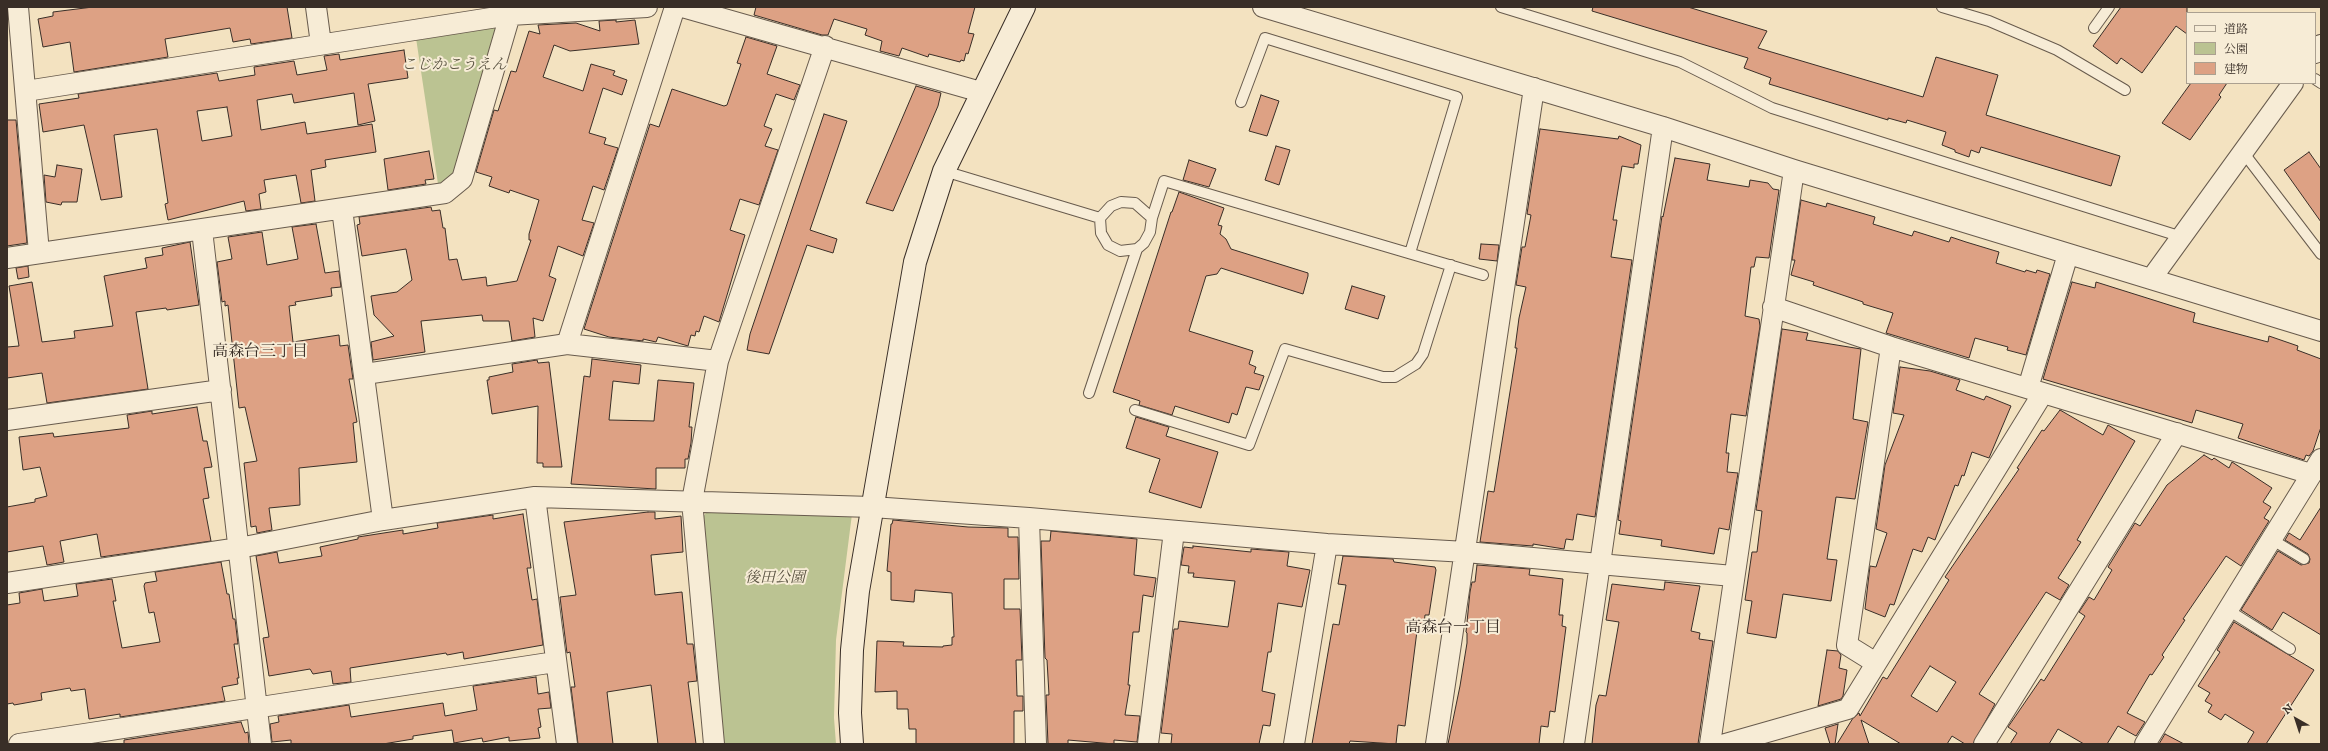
<!DOCTYPE html>
<html>
<head>
<meta charset="utf-8">
<style>
	body { margin:0 }
	#map { position:relative; width:2328px; height:751px; overflow:hidden; background:#f3e2c0; font-family:"IM FELL DW Pica","Noto Serif JP",serif }
	canvas { display:block }
	.frame { position:absolute; inset:0; border:8px solid #392e27; pointer-events:none }
	.legend { position:absolute; left:2186px; top:12px; width:130px; height:72px; box-sizing:border-box; background:#f7ecd6; border:1px solid #aba090; margin:0; padding:5px 7px; list-style:none; font-size:12px; color:#392e27 }
	.legend li { display:flex; align-items:center; gap:8px; height:20px }
	.legend b { width:20px; border:1px solid #aba090 }
	.north { position:absolute; left:2276px; top:699px; width:40px; height:40px; -webkit-text-stroke:3px #f7ecd6; paint-order:stroke; rotate:321deg; font-size:11px; font-weight:700; line-height:16px; text-align:center; color:#392e27 }
	.north::after { content:''; display:block; margin:auto; width:14px; height:18px; background:#392e27; clip-path:polygon(50% 0,100% 100%,50% 72%,0 100%) }
</style>
</head>
<body>
<div id="map">
<canvas width="2328" height="751"></canvas>
<div class="frame"></div>
<ul class="legend">
<li><b style="height:5px;background:#f7ecd6"></b>道路</li>
<li><b style="height:11px;background:#bbc392"></b>公園</li>
<li><b style="height:11px;background:#dda184"></b>建物</li>
</ul>
<div class="north">N</div>
</div>
<script>
const c = document.querySelector('canvas').getContext('2d');
c.lineJoin = 'round';
function fill(path, color) {
  c.fillStyle = color;
  c.fill(path, 'evenodd');
}
function poly(rows) {
  const path = new Path2D();
  for (const r of rows) {
    path.moveTo(r[0], r[1]);
    for (let i = 2; i < r.length; i += 2) path.lineTo(r[i], r[i + 1]);
  }
  return path;
}
function trace(path, color, width, dash) {
  c.strokeStyle = color;
  c.lineWidth = width;
  c.lineCap = dash ? 'butt' : 'round';
  c.setLineDash(dash || []);
  c.stroke(path);
}
function drawText(font, color, halo, rows, align = 'center') {
  c.font = font + ' "IM FELL DW Pica","Noto Serif JP",serif';
  c.lineWidth = 4;
  c.setLineDash([]);
  c.textBaseline = 'middle';
  c.strokeStyle = halo;
  c.fillStyle = color;
  for (const [text, x, y, turn = 0] of rows) {
    c.save();
    c.translate(x, y);
    c.rotate((+turn || 0) * Math.PI / 180);
    c.textAlign = isNaN(turn) ? turn : align;
    if (halo) c.strokeText(text, 0, 0);
    c.fillText(text, 0, 0);
    c.restore();
  }
}
fill(poly([
	[492,25,499,33,454,177,446,183,438,184,416,38],
	[708,510,852,514,836,640,834,718,836,744,722,744,703,517]
]), '#bbc392');
const building = poly([
	[93,7,287,7,292,38,251,44,250,39,233,42,230,28,165,39,168,57,74,72,70,42,43,47,38,19,53,16,53,12,93,7],
	[756,7,975,7,968,33,974,34,968,54,966,53,964,61,961,60,960,62,929,54,928,57,902,48,899,56,880,51,882,41,865,35,867,29,834,19,828,35,822,35,754,15,756,7],
	[1593,7,1688,7,1767,31,1758,48,1923,97,1936,57,1998,75,1986,115,2120,156,2111,186,1981,147,1979,153,1971,150,1969,157,1955,152,1955,150,1942,145,1946,132,1907,120,1906,123,1888,118,1888,120,1769,84,1771,78,1744,68,1748,58,1592,11,1593,7],
	[2121,7,2187,7,2187,34,2176,26,2142,73,2121,58,2117,64,2093,46,2121,7],
	[616,20,616,22,635,20,639,44,570,51,554,45,543,77,583,91,591,64,615,71,613,75,627,80,622,95,603,88,589,133,606,138,604,144,618,148,604,190,593,186,582,220,594,223,583,256,558,246,549,276,556,279,543,321,533,318,535,337,512,341,509,321,483,321,482,315,421,321,425,352,373,360,371,342,394,336,374,315,371,296,397,292,412,280,406,249,362,256,357,225,360,224,359,217,431,207,432,211,440,210,443,228,445,228,449,260,457,259,462,280,486,277,487,286,517,281,531,240,529,240,529,234,539,200,510,190,509,193,489,186,492,177,476,172,494,110,498,111,511,71,516,72,529,31,540,34,538,25,576,23,600,31,599,21,616,20],
	[746,37,777,46,767,74,800,85,794,100,776,94,764,126,772,129,765,146,778,150,759,205,740,199,730,230,745,235,719,322,704,316,699,332,696,331,695,336,691,335,688,346,658,337,656,342,643,339,643,341,609,337,584,329,650,124,659,127,672,89,724,106,727,105,741,64,737,63,746,37],
	[404,50,408,78,368,84,375,121,358,125,354,93,294,103,292,94,257,100,261,130,305,122,307,134,372,124,376,152,325,160,326,167,311,170,315,201,301,203,296,175,264,180,266,192,259,194,261,209,246,211,244,201,168,220,165,204,168,203,157,129,114,135,122,197,101,200,84,125,43,132,39,104,79,98,78,94,217,73,219,81,255,75,254,67,294,61,297,75,327,70,324,56,339,54,340,60,404,50],
	[227,107,232,136,202,141,197,111,227,107],
	[2191,83,2227,83,2219,95,2221,97,2190,140,2162,123,2191,83],
	[916,86,941,93,938,106,893,211,866,203,916,86],
	[1261,95,1279,101,1267,136,1249,131,1261,95],
	[824,114,847,121,810,230,837,239,833,253,807,245,769,354,747,350,750,334,824,114],
	[7,120,16,120,27,243,7,246,7,120],
	[1540,129,1618,139,1619,136,1641,145,1638,164,1634,164,1634,168,1622,166,1613,220,1617,220,1611,257,1632,260,1595,517,1577,514,1573,540,1566,539,1564,549,1533,544,1533,546,1480,542,1488,491,1494,492,1517,348,1515,348,1519,318,1526,287,1516,285,1522,247,1525,247,1531,215,1527,214,1540,129],
	[1276,146,1290,150,1279,185,1265,180,1276,146],
	[429,151,434,179,425,180,426,184,388,190,384,159,429,151],
	[2309,152,2321,169,2321,222,2284,170,2309,152],
	[1675,158,1710,164,1707,180,1749,187,1750,180,1768,183,1773,189,1779,190,1769,258,1756,257,1754,267,1751,267,1745,316,1759,319,1760,326,1746,416,1731,414,1726,453,1729,453,1727,472,1738,473,1729,530,1719,528,1714,554,1661,546,1662,540,1619,534,1621,521,1618,520,1662,216,1663,217,1675,158],
	[1189,160,1216,169,1209,187,1183,180,1189,160],
	[57,165,82,169,77,202,62,202,61,205,46,202,44,175,55,177,57,165],
	[1179,192,1224,208,1218,225,1222,226,1220,234,1226,239,1231,249,1308,273,1308,276,1303,294,1221,268,1217,274,1206,276,1189,331,1253,351,1249,364,1256,367,1254,373,1264,376,1259,390,1246,387,1237,415,1232,413,1229,423,1175,406,1172,415,1139,405,1140,401,1113,392,1171,212,1172,212,1179,192],
	[1801,200,1826,207,1827,203,1875,217,1873,224,1912,236,1914,231,1949,242,1951,237,1966,242,1999,252,1996,263,2025,272,2026,270,2036,273,2037,270,2050,274,2026,355,2007,350,2008,347,1975,338,1969,358,1886,333,1893,313,1863,304,1863,302,1813,285,1814,282,1791,275,1795,260,1792,260,1801,200],
	[316,224,325,273,339,271,341,287,331,288,332,296,295,302,296,305,289,306,293,342,339,335,340,346,348,345,353,379,349,379,357,422,353,423,357,462,299,468,300,505,269,508,272,530,257,533,256,526,251,527,244,463,257,461,245,407,239,408,228,305,225,306,225,301,222,302,217,262,232,259,228,237,262,232,267,265,298,259,292,227,316,224],
	[190,242,199,305,167,310,166,308,136,312,148,389,47,403,42,373,7,378,7,347,19,346,9,286,32,282,42,342,75,338,74,331,113,326,104,276,147,268,145,258,163,255,162,248,190,242],
	[1481,244,1499,245,1497,261,1479,259,1481,244],
	[28,266,29,277,18,279,16,268,28,266],
	[2072,282,2095,288,2096,282,2166,304,2195,313,2193,322,2268,342,2269,336,2298,346,2297,350,2321,359,2321,427,2313,451,2309,456,2306,455,2304,460,2238,438,2243,424,2196,410,2192,423,2043,379,2072,282],
	[1352,286,1385,296,1378,319,1345,309,1352,286],
	[1782,329,1808,333,1806,340,1861,349,1853,419,1868,422,1855,499,1836,497,1827,559,1837,560,1831,601,1783,594,1776,638,1747,633,1752,601,1745,600,1752,552,1757,552,1762,511,1756,510,1782,329],
	[592,359,641,365,639,384,613,381,609,420,654,421,658,380,694,383,689,427,692,427,691,443,688,459,685,459,685,468,656,468,656,489,571,484,584,376,590,377,592,359],
	[537,360,538,363,549,362,562,467,543,467,543,463,537,463,538,406,492,414,487,380,489,380,489,377,513,372,512,364,537,360],
	[1900,367,1930,371,1960,380,1956,390,1984,400,1986,396,2011,406,1989,458,1972,452,1964,476,1962,475,1958,486,1955,485,1935,540,1928,537,1922,552,1913,549,1894,605,1890,604,1885,617,1865,609,1870,566,1876,567,1887,533,1876,529,1885,465,1904,415,1893,413,1900,367],
	[197,407,203,441,207,441,212,467,204,468,209,498,203,499,211,541,101,557,97,534,60,541,64,562,47,565,43,546,7,552,7,507,35,502,35,499,47,496,40,467,23,470,19,437,53,433,54,437,129,428,127,415,152,411,152,414,197,407],
	[2060,410,2103,435,2108,425,2135,441,2077,540,2081,542,2058,578,2069,585,2060,600,2046,592,1979,694,1995,704,1973,744,1965,744,1952,736,1947,744,1901,744,1861,720,1869,744,1837,744,1853,718,1859,713,1860,716,1883,677,1887,679,1949,580,1945,577,2019,469,2017,468,2042,430,2044,431,2060,410],
	[1930,666,1956,682,1937,712,1911,696,1930,666],
	[1136,417,1169,427,1166,436,1218,452,1201,508,1149,492,1160,459,1126,448,1136,417],
	[2204,455,2212,460,2214,458,2229,468,2232,462,2272,488,2263,502,2271,507,2264,518,2269,521,2241,566,2226,556,2183,619,2185,620,2162,655,2164,657,2152,675,2150,674,2127,713,2145,722,2136,736,2118,726,2107,744,2084,744,2058,729,2049,744,2010,744,2017,733,2008,727,2041,679,2044,681,2085,616,2079,612,2089,597,2094,600,2112,570,2108,567,2135,523,2140,526,2167,485,2204,455],
	[2321,507,2321,635,2283,612,2272,630,2241,610,2278,551,2301,565,2309,563,2310,559,2308,554,2285,540,2289,533,2300,540,2321,507],
	[648,512,655,512,655,519,681,516,683,552,651,555,655,595,682,592,687,644,693,644,697,681,688,682,696,744,658,744,651,685,607,692,613,744,578,744,571,687,575,687,570,652,567,653,560,597,576,595,564,522,648,512],
	[523,514,531,568,527,568,532,600,537,599,543,645,464,659,463,652,447,655,446,653,350,668,351,682,333,684,331,671,313,674,310,669,269,676,263,638,269,637,256,556,277,552,279,563,322,556,320,547,358,539,358,537,403,530,403,534,438,528,437,523,493,515,493,519,523,514],
	[893,520,968,527,1008,528,1008,537,1018,537,1019,579,1004,579,1004,609,1020,609,1022,660,1016,660,1017,696,1023,696,1023,711,1014,711,1014,744,916,744,916,729,909,729,908,709,897,709,897,691,875,692,877,641,904,642,903,646,943,647,943,646,952,645,952,637,954,637,952,593,915,590,914,602,891,600,891,572,887,571,891,524,892,524,893,520],
	[1051,531,1137,539,1134,575,1156,578,1153,597,1143,595,1139,632,1133,632,1128,685,1130,685,1125,715,1140,716,1137,742,1114,740,1114,744,1068,740,1068,744,1048,744,1046,695,1049,695,1047,660,1045,658,1041,541,1050,541,1051,531],
	[1193,546,1251,552,1251,549,1289,552,1287,566,1310,570,1302,607,1278,603,1271,652,1268,652,1262,691,1275,694,1270,726,1263,725,1259,744,1171,744,1172,734,1161,733,1174,629,1178,629,1179,621,1228,627,1235,581,1193,577,1194,573,1188,573,1189,566,1181,565,1184,547,1193,548,1193,546],
	[1343,556,1393,559,1394,562,1435,567,1436,570,1429,615,1425,615,1424,624,1418,623,1405,726,1398,725,1396,744,1350,741,1349,744,1312,744,1333,624,1339,625,1346,585,1338,584,1343,556],
	[221,562,227,594,229,594,233,619,235,619,238,644,234,644,239,678,237,678,238,684,222,687,225,701,120,717,120,714,89,719,85,689,71,691,70,688,41,693,42,700,14,705,13,703,7,704,7,605,20,603,19,593,42,589,44,601,78,596,76,584,112,579,116,601,113,601,122,648,160,642,154,612,149,613,144,586,145,583,157,581,155,572,221,562],
	[1477,565,1530,569,1529,575,1563,579,1559,615,1563,615,1562,626,1566,627,1555,712,1550,711,1548,727,1541,726,1539,744,1448,744,1460,686,1467,643,1467,633,1466,632,1470,592,1472,582,1475,582,1477,565],
	[1665,582,1700,586,1691,631,1700,633,1699,639,1713,641,1698,744,1592,744,1596,705,1599,695,1606,696,1619,622,1606,620,1612,584,1664,590,1665,582],
	[2234,622,2314,670,2266,744,2247,744,2254,732,2225,714,2221,720,2208,712,2212,705,2205,701,2210,693,2198,686,2220,652,2217,650,2234,622],
	[1827,650,1838,651,1841,655,1839,668,1847,670,1843,696,1841,699,1818,706,1827,650],
	[536,677,538,694,549,692,551,708,538,709,541,727,538,728,540,738,509,741,509,737,483,742,482,738,454,743,452,730,413,736,413,739,383,744,291,744,291,740,272,742,270,724,279,722,278,716,349,705,351,717,443,703,445,716,477,710,473,686,536,677],
	[241,722,245,733,248,732,249,744,124,744,124,740,241,722],
	[1838,724,1835,744,1830,744,1825,728,1838,724],
	[2165,734,2184,744,2159,744,2165,734]
]);
fill(building, '#dda184');
trace(building, '#392e27', 1);
const lane = poly([
	[1501,7,1680,62,1772,108,2182,237],
	[1942,7,1989,21,2057,50,2125,90],
	[2094,28,2109,7],
	[2315,79,2321,83],
	[1241,102,1265,38,1457,97,1410,253],
	[2243,152,2321,254],
	[944,171,1100,218,1101,233,1108,245,1120,251,1137,249],
	[1100,218,1111,206,1121,202,1135,203,1152,218],
	[1089,393,1137,249,1144,243,1150,232,1152,218,1164,181,1483,275],
	[1135,410,1249,445,1285,349,1383,377,1395,377,1416,364,1423,354,1451,265],
	[2271,539,2304,559],
	[2228,610,2290,649]
]);
const street = poly([
	[18,7,39,253],
	[316,7,321,44],
	[682,7,981,92],
	[1263,7,1663,127,1794,170,2321,331],
	[2315,53,2321,45],
	[26,91,510,15,647,7],
	[342,209,383,520],
	[202,230,261,744],
	[7,258,445,193,462,179,510,15],
	[2151,279,2293,83],
	[1773,307,1891,347,2311,474],
	[567,344,675,7],
	[365,374,567,344,718,361],
	[2028,388,2068,254],
	[7,420,221,390],
	[535,497,567,744],
	[1029,518,1036,744],
	[7,583,239,548,383,520,535,497,872,507,1029,518,1327,544,1466,552,1733,576],
	[1876,663,1847,645,1891,347],
	[19,744,555,662],
	[714,744,692,501,718,361,825,46],
	[1148,744,1174,531],
	[1294,744,1327,544],
	[1436,744,1534,88],
	[1574,744,1663,127],
	[1710,744,1794,170],
	[1725,744,1848,709,2043,393],
	[1984,744,2177,433],
	[2145,744,2321,459]
]);
const secondary = poly([
	[852,744,850,713,852,650,858,591,915,262,944,171,1024,7]
]);
trace(lane, '#685b4d', 12);
trace(street, '#685b4d', 22);
trace(secondary, '#392e27', 24);
trace(lane, '#f7ecd6', 10);
trace(street, '#f7ecd6', 20);
trace(secondary, '#f7ecd6', 22);
drawText('italic 15px', '#5a5342', '#f7ecd6', [
	["こじかこうえん",454,66],
	["後田公園",775,579]
]);
drawText('16px', '#392e27', '#f7ecd6', [
	["高森台三丁目",260,353],
	["高森台一丁目",1453,629]
]);
</script>
</body>
</html>
